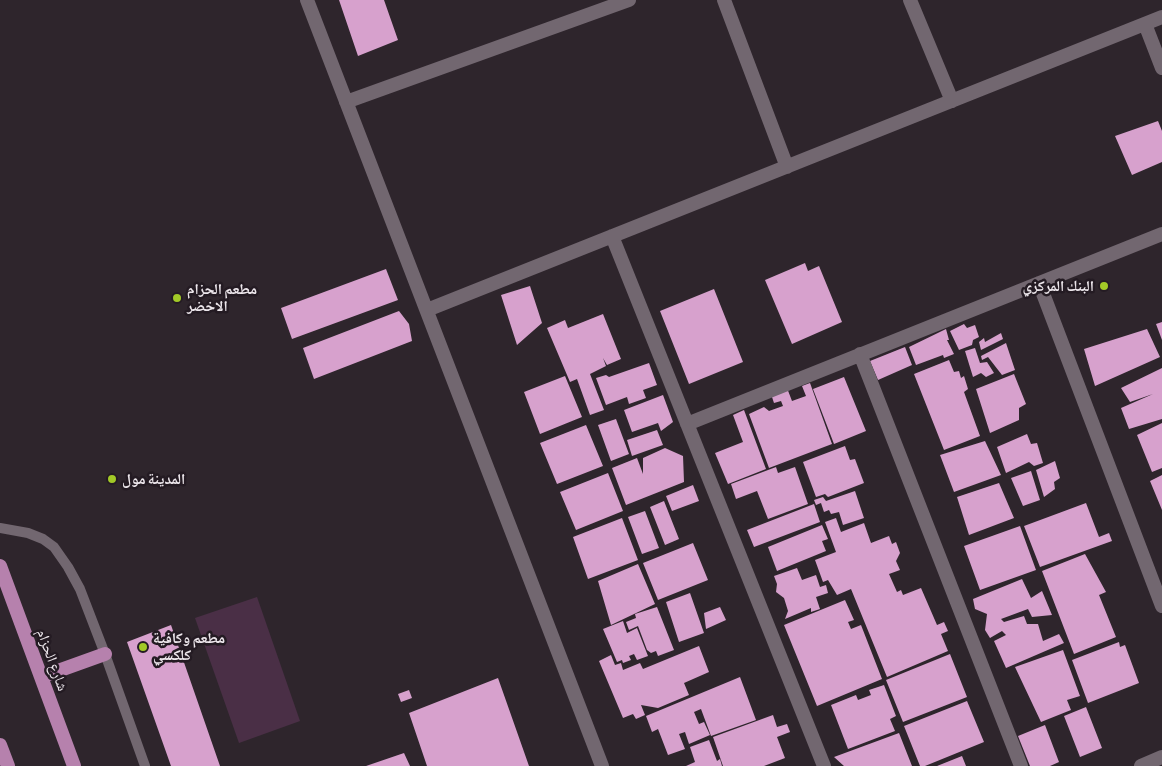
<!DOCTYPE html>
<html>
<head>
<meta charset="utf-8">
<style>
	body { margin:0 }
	canvas { display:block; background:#2e252c }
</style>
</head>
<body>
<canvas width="1162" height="766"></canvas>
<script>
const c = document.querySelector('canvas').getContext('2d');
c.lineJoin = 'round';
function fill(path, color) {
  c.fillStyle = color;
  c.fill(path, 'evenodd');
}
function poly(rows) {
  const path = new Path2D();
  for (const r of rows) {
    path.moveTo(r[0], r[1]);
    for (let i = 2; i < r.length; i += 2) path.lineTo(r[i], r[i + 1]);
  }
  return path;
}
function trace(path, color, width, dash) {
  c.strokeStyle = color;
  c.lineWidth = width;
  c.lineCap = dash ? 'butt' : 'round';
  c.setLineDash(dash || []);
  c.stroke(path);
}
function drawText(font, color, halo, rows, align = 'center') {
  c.font = font + ' "Alegreya Sans","Noto Naskh Arabic",sans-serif';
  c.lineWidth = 5;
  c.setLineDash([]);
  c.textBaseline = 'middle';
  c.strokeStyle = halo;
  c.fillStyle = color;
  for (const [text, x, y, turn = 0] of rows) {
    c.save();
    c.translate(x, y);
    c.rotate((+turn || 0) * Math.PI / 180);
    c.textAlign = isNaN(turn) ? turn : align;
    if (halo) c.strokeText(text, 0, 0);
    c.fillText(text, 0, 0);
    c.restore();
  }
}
fill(poly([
	[257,597,300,721,239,743,195,618]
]), '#4a2f46');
fill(poly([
	[339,0,384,0,398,40,358,56],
	[1158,121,1162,131,1162,162,1132,175,1115,136],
	[805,263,808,271,819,266,842,322,792,344,765,280],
	[386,269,398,300,292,339,281,308],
	[530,286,542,323,517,345,501,295],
	[714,289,743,362,689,384,660,311],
	[399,311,409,324,412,341,314,379,303,348],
	[603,314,621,359,607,365,603,358,606,366,590,374,604,410,590,415,577,379,570,382,547,328,565,320,568,328],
	[1162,322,1162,340,1156,324],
	[964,324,967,328,975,325,979,337,973,340,972,345,959,350,950,331],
	[946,329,949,340,947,340,954,354,944,358,943,355,916,365,909,347],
	[1147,329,1160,357,1095,386,1084,349],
	[1001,333,1003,339,981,350,979,342,984,338,985,342],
	[1006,343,1015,370,1002,375,988,357,982,360,981,356],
	[905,347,912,365,878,380,870,361],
	[975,348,980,363,987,362,994,373,986,377,981,373,973,377,965,351],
	[949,360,954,372,959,371,961,378,964,376,968,389,964,392,980,436,944,450,914,374],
	[649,363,657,385,643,390,646,398,629,404,627,397,606,405,596,378,606,375,609,377],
	[1162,368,1162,419,1129,429,1121,408,1153,394,1130,402,1121,388],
	[1014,374,1026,404,1019,408,1019,420,990,433,976,389],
	[565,376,582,417,540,434,524,392],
	[844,377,866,431,834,444,813,389],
	[810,383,832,444,769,468,749,414,764,407,769,411,783,406,781,401,774,403,771,394,787,388,792,401,806,396,802,386],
	[663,395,673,422,661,431,658,423,632,432,624,410],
	[744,410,766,469,728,484,715,453,743,442,733,415],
	[616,419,629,454,611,461,598,425],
	[1162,423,1162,468,1152,472,1137,435],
	[586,425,603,466,557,484,540,443],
	[657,430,663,445,632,456,627,440],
	[1027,434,1031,444,1037,443,1043,463,1034,466,1029,462,1006,473,997,447],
	[985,441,1001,475,954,492,940,455],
	[845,446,850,460,855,459,864,483,828,497,825,494,816,497,803,462],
	[665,448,683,456,684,482,626,505,612,468,637,458,643,474,643,458],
	[1055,461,1060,478,1054,482,1055,489,1044,497,1036,470],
	[776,467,778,473,795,467,808,504,768,519,757,491,736,499,731,484],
	[1031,471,1040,500,1023,506,1011,478],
	[608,473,623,511,576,530,560,492],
	[1162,475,1162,510,1150,481],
	[999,483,1014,518,969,535,957,497],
	[693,485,699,501,672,511,666,496],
	[855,491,864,518,843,525,839,512,831,514,829,510,824,512,821,503,816,505,814,500,823,497,826,501],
	[664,501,679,539,665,545,650,507],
	[1086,503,1099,537,1109,533,1112,541,1040,567,1024,526],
	[814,504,820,522,754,547,747,530],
	[645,511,659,548,642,554,628,517],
	[622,518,638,560,588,579,573,537],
	[836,518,841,532,864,523,871,543,889,536,892,544,896,542,900,553,896,561,900,570,889,574,897,592,901,590,903,595,921,588,937,625,944,622,948,631,941,634,948,651,887,677,851,589,837,595,828,580,823,582,815,560,836,552,825,522],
	[822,525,828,539,822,541,826,551,777,571,768,547],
	[1020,526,1036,570,980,590,964,546],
	[693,543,708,580,658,600,643,563],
	[1085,554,1106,592,1099,595,1116,637,1074,654,1042,571],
	[638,564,655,604,611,625,598,581],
	[797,568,802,580,816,575,820,587,826,585,828,593,816,597,820,609,811,612,811,608,785,619,788,611,784,598,776,592,777,584,774,576],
	[1022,579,1031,598,1042,591,1052,615,1032,617,1028,609,1001,619,1004,622,1024,616,1027,624,1038,624,1043,641,1059,634,1064,643,1006,668,994,641,1006,635,1002,631,990,638,985,630,987,614,975,609,973,599],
	[690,593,704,633,679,642,666,602],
	[845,600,854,620,848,622,851,629,861,625,882,679,817,706,784,625],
	[657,607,674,650,658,656,656,651,651,653,647,650,638,626,629,630,626,622,636,618,635,614],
	[720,607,726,620,706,629,704,613],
	[623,621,627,633,637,628,648,656,637,660,634,654,629,656,631,660,623,663,622,660,617,662,603,629],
	[171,625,220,766,171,766,127,642],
	[1119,642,1120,647,1125,645,1139,683,1088,703,1072,660],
	[699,646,709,672,684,683,689,695,658,708,641,705,645,715,636,719,633,714,623,718,599,661,611,655,615,665,621,663,623,670,640,663,643,669],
	[1063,650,1080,696,1067,700,1071,710,1041,722,1015,667],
	[950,654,967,697,903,722,886,680],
	[740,677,756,720,711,736,701,709,694,712,699,724,704,722,710,735,689,744,685,732,679,734,685,749,668,755,658,729,652,732,646,716],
	[498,678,529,766,427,766,409,713],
	[884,685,896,716,890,719,895,731,848,749,831,705,856,695,858,700,871,695,869,690],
	[409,690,412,698,401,702,398,694],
	[967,701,984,742,925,766,920,766,904,726],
	[1086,707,1102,748,1080,757,1064,716],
	[773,715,777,727,787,724,790,732,777,737,785,758,764,766,723,766,713,737],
	[1045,725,1059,762,1050,766,1030,766,1018,736],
	[899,733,912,766,844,766,834,757],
	[709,740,717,761,720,759,722,766,686,766,695,762,690,747],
	[404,753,410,766,366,766],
	[962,756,966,766,937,766]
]), '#d7a1cd');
trace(poly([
	[0,528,28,533,43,539,54,547,68,567,80,589,105,654,145,766]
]), '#726770', 10);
trace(poly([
	[307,0,602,766],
	[724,0,787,167],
	[910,0,952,101],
	[1145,24,1162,68],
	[346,102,629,0],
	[612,236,824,766],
	[1039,283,1162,606],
	[427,310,1162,17],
	[860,354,1021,766],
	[687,424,1162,234],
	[1141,766,1162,757]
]), '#726770', 14);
trace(poly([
	[0,566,74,766],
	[41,677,105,654],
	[0,745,8,766]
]), '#b681ad', 14);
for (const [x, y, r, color] of [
	[1104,286,5,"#a2c927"],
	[177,298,5,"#a2c927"],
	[112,479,5,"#a2c927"],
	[143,647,5,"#a2c927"]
]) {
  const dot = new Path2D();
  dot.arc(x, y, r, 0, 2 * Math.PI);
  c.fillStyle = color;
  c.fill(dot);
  trace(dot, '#241b23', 2);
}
drawText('bold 15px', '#ece6eb', '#241b23', [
	["البنك المركزي",1094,286,"right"],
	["مطعم الحزام",187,289],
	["الاخضر",187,306],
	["المدينة مول",122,479],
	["مطعم وكافية",153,638],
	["كلكسي",153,655]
], 'left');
drawText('15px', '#ece6eb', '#241b23', [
	["شارع الحزام",52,660,70]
]);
</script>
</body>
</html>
